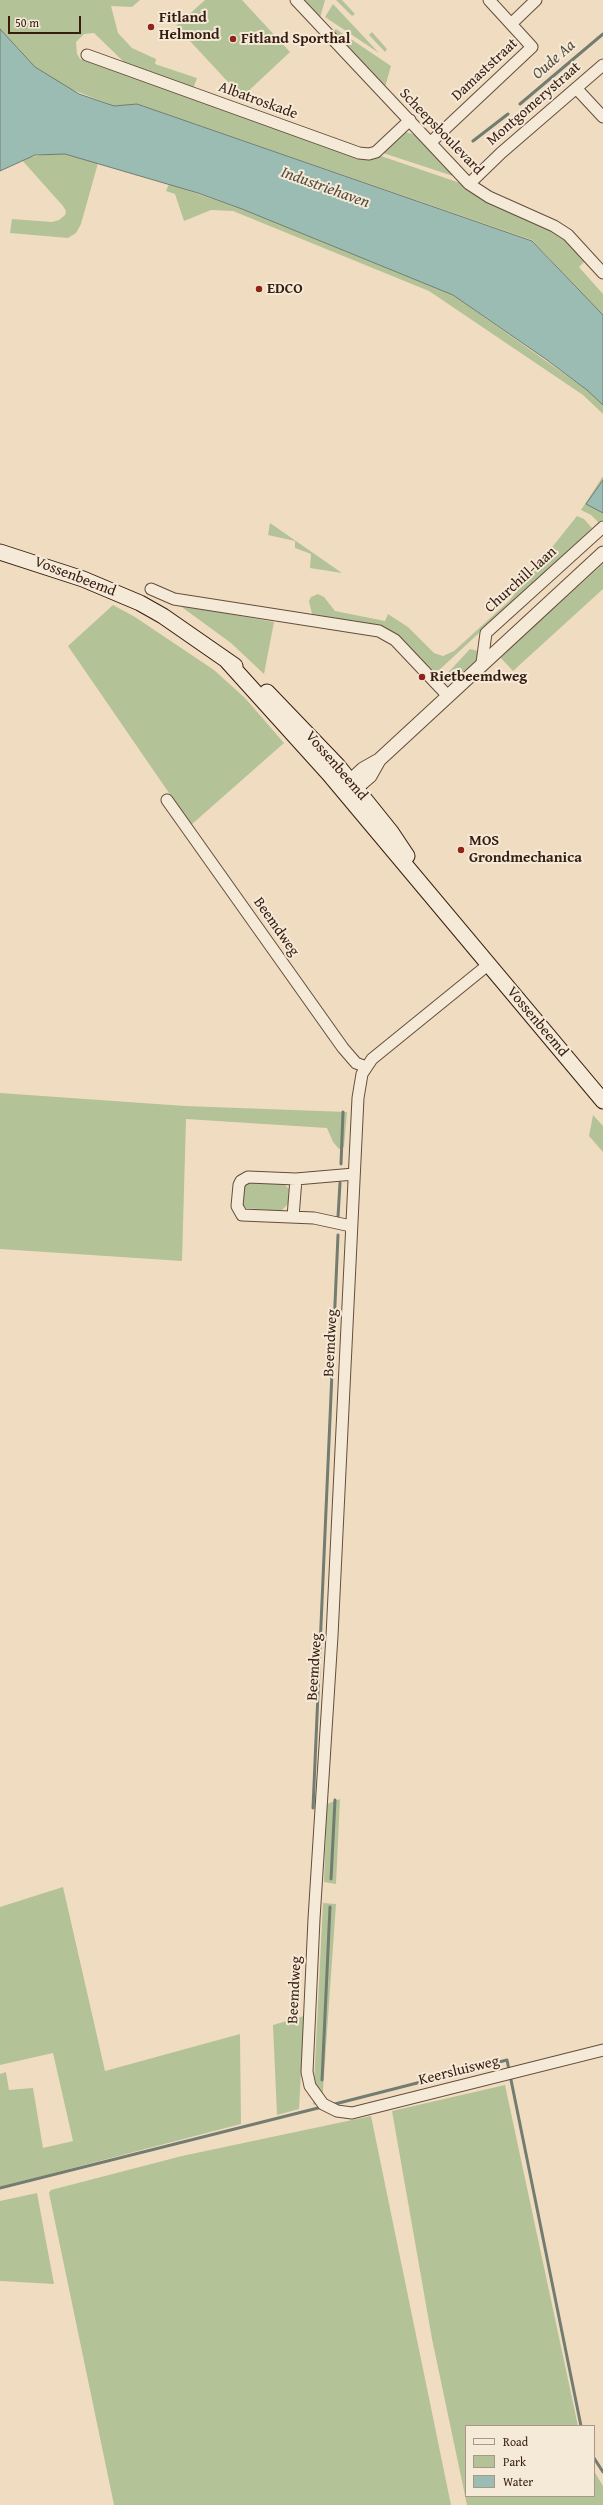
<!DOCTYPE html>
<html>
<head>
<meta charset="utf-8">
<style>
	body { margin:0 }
	#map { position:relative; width:603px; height:2505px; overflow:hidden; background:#f0ddc1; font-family:"Gentium Book Plus",serif }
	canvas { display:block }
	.legend { position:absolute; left:465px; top:2425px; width:130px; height:72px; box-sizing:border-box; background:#f5e9d7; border:1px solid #a99787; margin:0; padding:5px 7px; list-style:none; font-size:12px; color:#361d0f }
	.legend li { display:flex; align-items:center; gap:8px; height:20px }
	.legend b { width:20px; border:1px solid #a99787 }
	.scale { position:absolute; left:8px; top:16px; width:73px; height:18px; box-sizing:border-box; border:2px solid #361d0f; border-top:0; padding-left:5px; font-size:12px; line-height:14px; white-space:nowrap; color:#361d0f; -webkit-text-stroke:3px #f5e9d7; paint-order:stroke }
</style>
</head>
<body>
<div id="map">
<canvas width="603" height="2505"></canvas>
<ul class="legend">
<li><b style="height:5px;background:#f5e9d7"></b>Road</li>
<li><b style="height:11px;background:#b4c298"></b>Park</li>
<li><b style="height:11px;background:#9abcb3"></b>Water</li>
</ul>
<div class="scale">50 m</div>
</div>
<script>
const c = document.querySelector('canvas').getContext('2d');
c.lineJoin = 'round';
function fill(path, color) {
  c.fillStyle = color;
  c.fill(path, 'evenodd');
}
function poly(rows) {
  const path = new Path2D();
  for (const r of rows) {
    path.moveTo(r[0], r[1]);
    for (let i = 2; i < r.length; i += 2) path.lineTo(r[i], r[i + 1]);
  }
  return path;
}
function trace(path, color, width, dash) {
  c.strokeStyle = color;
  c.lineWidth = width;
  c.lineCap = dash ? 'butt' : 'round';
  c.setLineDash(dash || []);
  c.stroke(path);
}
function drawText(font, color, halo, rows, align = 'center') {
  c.font = font + ' "Gentium Book Plus",serif';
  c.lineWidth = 4;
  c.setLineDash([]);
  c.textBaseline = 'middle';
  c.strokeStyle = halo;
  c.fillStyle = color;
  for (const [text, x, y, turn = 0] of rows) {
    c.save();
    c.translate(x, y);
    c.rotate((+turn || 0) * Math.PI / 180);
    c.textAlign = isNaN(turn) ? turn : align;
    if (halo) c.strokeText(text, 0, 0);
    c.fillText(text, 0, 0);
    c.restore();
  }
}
fill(poly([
	[0,0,140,0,132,7,111,6,118,33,132,48,156,59,155,64,197,78,193,89,125,63,94,33,84,34,76,42,77,54,80,59,358,156,378,155,463,184,487,202,538,222,567,242,586,260,579,267,603,294,603,315,532,240,137,104,114,106,63,86,35,67,0,29],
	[205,0,242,0,290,52,242,97,176,26],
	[303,0,325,0,320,18],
	[336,0,342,0,355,14,352,16],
	[333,4,379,53,325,17],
	[336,29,391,66,385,87,333,32],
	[372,32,387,49,385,52,369,35],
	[405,132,417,135,456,177,380,152],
	[52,153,65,154,98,163,81,224,76,233,68,238,10,233,12,219,52,222,59,220,65,215,66,211,63,206,21,159],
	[169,184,242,209,453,295,587,390,603,405,603,414,583,395,429,291,233,211,211,210,184,221,175,194,166,191],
	[603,476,603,520,599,523,591,515,581,510],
	[577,516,584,519,592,528,436,673,391,631,378,625,312,614,309,601,311,597,318,594,324,597,335,611,385,621,388,614,408,627,434,653,443,656,454,651,509,601],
	[270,523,342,573,310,568,311,554,295,548,295,541,268,535],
	[603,564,603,589,513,671,500,657],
	[113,605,135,617,214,670,245,698,284,743,191,825,68,646],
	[179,605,274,622,264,674,231,643],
	[470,649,478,651,477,660,458,676,444,677],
	[0,1093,185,1106,347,1112,344,1147,339,1149,333,1142,327,1128,186,1119,182,1261,0,1249],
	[593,1115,603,1126,603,1152,589,1136],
	[247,1182,284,1184,289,1189,288,1204,281,1211,246,1208,240,1202,240,1188],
	[340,1799,336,1884,324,1882,327,1804],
	[63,1887,105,2071,240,2034,241,2124,0,2187,0,2074,6,2072,9,2090,33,2088,43,2148,73,2141,53,2053,0,2065,0,1907],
	[323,1903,336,1904,322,2104,315,2105,313,2104],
	[304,2016,299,2109,277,2115,273,2025],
	[505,2085,578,2426,466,2426,466,2496,594,2496,594,2471,603,2486,603,2505,467,2505,432,2339,392,2111],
	[371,2116,451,2505,114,2505,49,2193,51,2190,182,2156],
	[37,2193,54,2284,0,2281,0,2201]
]), '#b4c298');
const water = poly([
	[0,29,35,67,79,94,114,106,137,104,532,241,603,315,603,405,587,390,547,360,453,295,242,209,198,193,65,154,35,155,0,171,0,29],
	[603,480,603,513,586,504,603,480]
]);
fill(water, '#9abcb3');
trace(water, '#727c71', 1);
trace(poly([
	[520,104,603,34],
	[473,141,508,114],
	[341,1164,343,1112],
	[338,1217,340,1183],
	[313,1808,338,1235],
	[331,1879,335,1800],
	[322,2080,330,1907],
	[331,2105,507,2060,581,2426],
	[0,2188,322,2107],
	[594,2458,603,2472]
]), '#727c71', 3);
const minor = poly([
	[296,0,469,184,489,197,554,226,568,235,603,273],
	[511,24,536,0],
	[87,55,359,153,369,154,376,152,410,120],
	[576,88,603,117],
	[431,142,532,47,489,0],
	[469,184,501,153,603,65],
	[151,589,174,599,379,631,395,640,447,695],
	[482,663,486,633,603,527],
	[167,800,343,1048,356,1063,366,1067],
	[489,964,372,1059,362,1074,358,1098,332,1636,314,1919,307,2072,310,2086,323,2104,337,2111,352,2113,603,2050],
	[293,1217,296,1179],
	[351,1226,314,1218,242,1215,237,1206,239,1185,241,1181,248,1177,296,1179,354,1174]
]);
const tertiary = poly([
	[345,788,350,781,363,769,379,760,603,553],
	[347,791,356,788,370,776,379,760]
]);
const secondary = poly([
	[0,552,83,579,140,603,163,616,235,666],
	[227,661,329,774,603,1101],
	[267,692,338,766,391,832,407,856]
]);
trace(minor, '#644d3c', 13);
trace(tertiary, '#644d3c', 15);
trace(secondary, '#361d0f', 17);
trace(minor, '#f5e9d7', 11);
trace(tertiary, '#f5e9d7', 13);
trace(secondary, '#f5e9d7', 15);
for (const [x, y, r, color] of [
	[151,27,4,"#8f2418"],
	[233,39,4,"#8f2418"],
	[259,289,4,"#8f2418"],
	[422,677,4,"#8f2418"],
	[461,850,4,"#8f2418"]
]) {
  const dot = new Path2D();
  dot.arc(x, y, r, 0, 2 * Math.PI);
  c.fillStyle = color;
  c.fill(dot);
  trace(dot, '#f5e9d7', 1.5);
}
drawText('bold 15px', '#361d0f', '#f5e9d7', [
	["Fitland",159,18],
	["Helmond",159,35],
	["Fitland Sporthal",241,39],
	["EDCO",267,289],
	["Rietbeemdweg",430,677],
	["MOS",469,841],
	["Grondmechanica",469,858]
], 'left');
drawText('15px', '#361d0f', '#f5e9d7', [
	["Damaststraat",485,70,-43],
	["Albatroskade",258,101,20],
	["Montgomerystraat",534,104,-41],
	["Scheepsboulevard",441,132,46],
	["Vossenbeemd",75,577,21],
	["Churchill-laan",521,580,-42],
	["Vossenbeemd",336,766,49],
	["Beemdweg",276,927,55],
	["Vossenbeemd",537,1022,50],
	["Beemdweg",331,1343,-87],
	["Beemdweg",315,1667,-86],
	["Beemdweg",295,1990,-87],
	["Keersluisweg",459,2071,-14]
]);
drawText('italic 16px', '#544d40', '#f5e9d7', [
	["Oude Aa",554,60,-41],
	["Industriehaven",325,188,20]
]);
</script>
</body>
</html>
